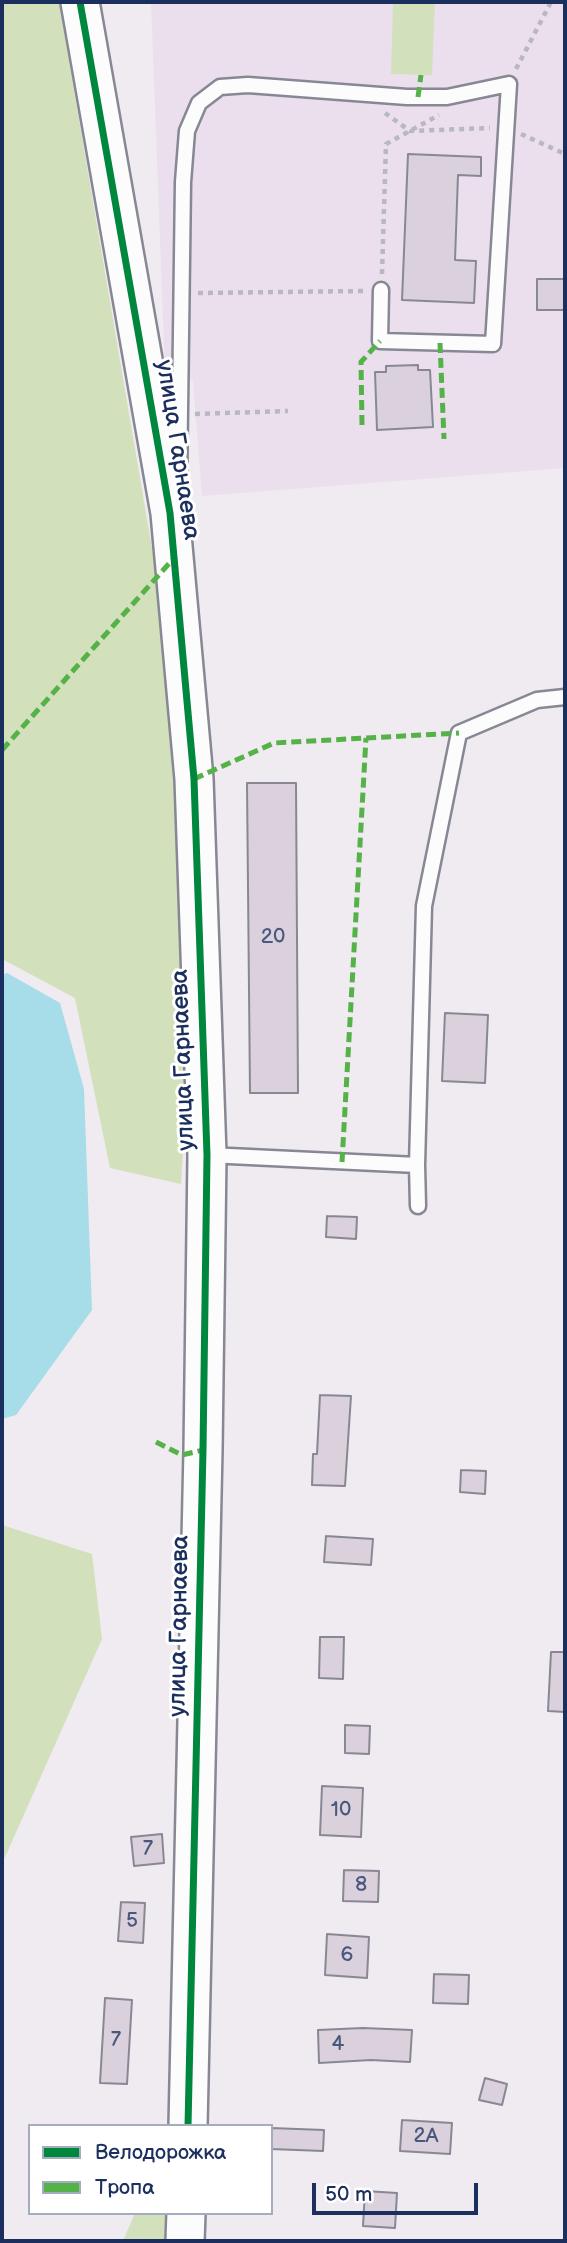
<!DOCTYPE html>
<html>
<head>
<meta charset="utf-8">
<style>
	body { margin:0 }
	#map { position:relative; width:567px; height:2243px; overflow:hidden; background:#f0eaf1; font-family:"Balsamiq Sans",sans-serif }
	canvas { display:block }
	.frame { position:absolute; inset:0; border:4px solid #1b2f5e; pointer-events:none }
	.legend { position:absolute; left:28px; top:2124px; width:245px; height:91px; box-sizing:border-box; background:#fff; border:2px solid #a4acbf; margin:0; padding:9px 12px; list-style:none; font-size:21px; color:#1b2f5e }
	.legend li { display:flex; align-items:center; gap:14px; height:35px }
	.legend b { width:35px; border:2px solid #a4acbf }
	.scale { position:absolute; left:312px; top:2183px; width:166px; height:32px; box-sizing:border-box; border:4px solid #1b2f5e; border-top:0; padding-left:9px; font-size:21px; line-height:24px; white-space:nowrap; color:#1b2f5e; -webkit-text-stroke:5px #fff; paint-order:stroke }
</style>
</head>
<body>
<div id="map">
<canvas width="567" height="2243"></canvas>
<div class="frame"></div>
<ul class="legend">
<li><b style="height:9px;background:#00873e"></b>Велодорожка</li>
<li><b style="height:9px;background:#55b248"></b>Тропа</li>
</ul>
<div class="scale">50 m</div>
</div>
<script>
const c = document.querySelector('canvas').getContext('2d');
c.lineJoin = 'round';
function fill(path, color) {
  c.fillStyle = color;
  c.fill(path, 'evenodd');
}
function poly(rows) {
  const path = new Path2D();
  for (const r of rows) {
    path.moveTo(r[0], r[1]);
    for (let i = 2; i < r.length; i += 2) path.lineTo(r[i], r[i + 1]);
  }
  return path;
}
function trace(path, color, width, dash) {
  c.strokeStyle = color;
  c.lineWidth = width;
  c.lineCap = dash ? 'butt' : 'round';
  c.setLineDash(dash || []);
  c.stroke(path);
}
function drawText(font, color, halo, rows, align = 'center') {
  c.font = font + ' "Balsamiq Sans",sans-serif';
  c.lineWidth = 6;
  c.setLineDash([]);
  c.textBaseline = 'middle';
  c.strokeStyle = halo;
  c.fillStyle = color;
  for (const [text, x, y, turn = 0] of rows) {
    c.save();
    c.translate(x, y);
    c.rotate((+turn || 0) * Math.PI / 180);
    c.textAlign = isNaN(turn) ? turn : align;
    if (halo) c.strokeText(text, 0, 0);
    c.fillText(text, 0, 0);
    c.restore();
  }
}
fill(poly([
	[151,2,565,2,565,468,202,496,193,381,165,372]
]), '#ebdfee');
fill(poly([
	[2,2,59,2,172,666,190,1039,181,1184,110,1168,75,998,2,959],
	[393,2,435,2,432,75,391,74],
	[2,1525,92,1554,102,1639,2,1864],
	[135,2213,171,2213,168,2241,123,2241]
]), '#d2e1bc');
fill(poly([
	[7,973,60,1003,84,1089,92,1310,16,1415,2,1419,2,975]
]), '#a7dce9');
const building = poly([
	[408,154,481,157,481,176,458,175,455,260,476,261,474,303,402,300,408,154],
	[537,279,565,279,565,310,537,310,537,279],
	[418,365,418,370,430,370,433,427,377,430,375,372,386,372,386,366,418,365],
	[247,783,296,783,298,1093,250,1093,247,783],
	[445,1013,488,1015,485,1083,442,1081,445,1013],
	[327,1216,357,1217,356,1239,326,1237,327,1216],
	[320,1395,351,1396,345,1486,312,1485,313,1454,317,1454,320,1395],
	[461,1470,486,1471,485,1494,460,1492,461,1470],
	[326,1536,373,1539,371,1565,324,1562,326,1536],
	[320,1637,344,1637,343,1679,319,1678,320,1637],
	[551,1652,565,1652,565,1712,548,1711,551,1652],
	[345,1725,370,1726,369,1754,345,1753,345,1725],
	[322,1786,363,1788,361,1837,320,1835,322,1786],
	[162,1834,164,1863,134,1866,131,1837,162,1834],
	[344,1870,379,1871,378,1902,343,1901,344,1870],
	[121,1902,145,1903,143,1943,118,1941,121,1902],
	[327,1934,369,1937,367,1978,325,1975,327,1934],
	[434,1974,469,1975,468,2004,433,2003,434,1974],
	[105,1998,132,2000,127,2084,100,2083,105,1998],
	[363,2028,412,2030,410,2062,371,2060,319,2063,318,2030,363,2028],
	[485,2078,507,2084,502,2105,479,2100,485,2078],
	[402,2120,452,2123,450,2154,400,2151,402,2120],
	[271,2128,324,2130,323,2151,271,2149,271,2128],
	[365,2191,397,2193,395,2228,363,2226,365,2191]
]);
fill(building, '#dad1dc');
trace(building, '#878894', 2);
const lane = poly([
	[179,485,183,182,187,131,199,103,220,87,248,85,407,97,447,97,509,84,493,344,380,341,381,290],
	[208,1155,417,1165,424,906,459,733,537,700,565,697],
	[417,1165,418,1206]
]);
const secondary = poly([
	[80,2,170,513,194,779,207,1155,203,1450,188,2126],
	[185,2241,186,2213]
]);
trace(lane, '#878894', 19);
trace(secondary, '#878894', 42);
trace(poly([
	[516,69,551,2],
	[385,113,410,131,490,128],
	[521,134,565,154],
	[382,274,386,144,439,115],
	[198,293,364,291],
	[195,414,288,411]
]), '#b7b9bf', 4.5, [5, 5]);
trace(lane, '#fdfcfd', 14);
trace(secondary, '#fdfcfd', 37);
trace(poly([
	[418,97,421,75],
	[440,343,444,439],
	[362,425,361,362,380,341],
	[2,750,174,558],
	[194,779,274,743,459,733],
	[342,1162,366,738],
	[156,1442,182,1455,203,1450]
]), '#55b248', 5, [10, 5]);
trace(poly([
	[80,2,170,513,194,779,207,1155,203,1450,188,2126]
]), '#00873e', 7);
drawText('21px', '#4b587e', null, [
	["20",273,938],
	["10",341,1811],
	["7",148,1850],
	["8",361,1886],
	["5",132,1922],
	["6",347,1956],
	["7",116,2041],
	["4",338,2045],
	["2А",426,2137]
]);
drawText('24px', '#1b2f5e', '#fff', [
	["улица Гарнаева",177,450,81],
	["улица Гарнаева",184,1060,-92],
	["улица Гарнаева",180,1626,-89]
]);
</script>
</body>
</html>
